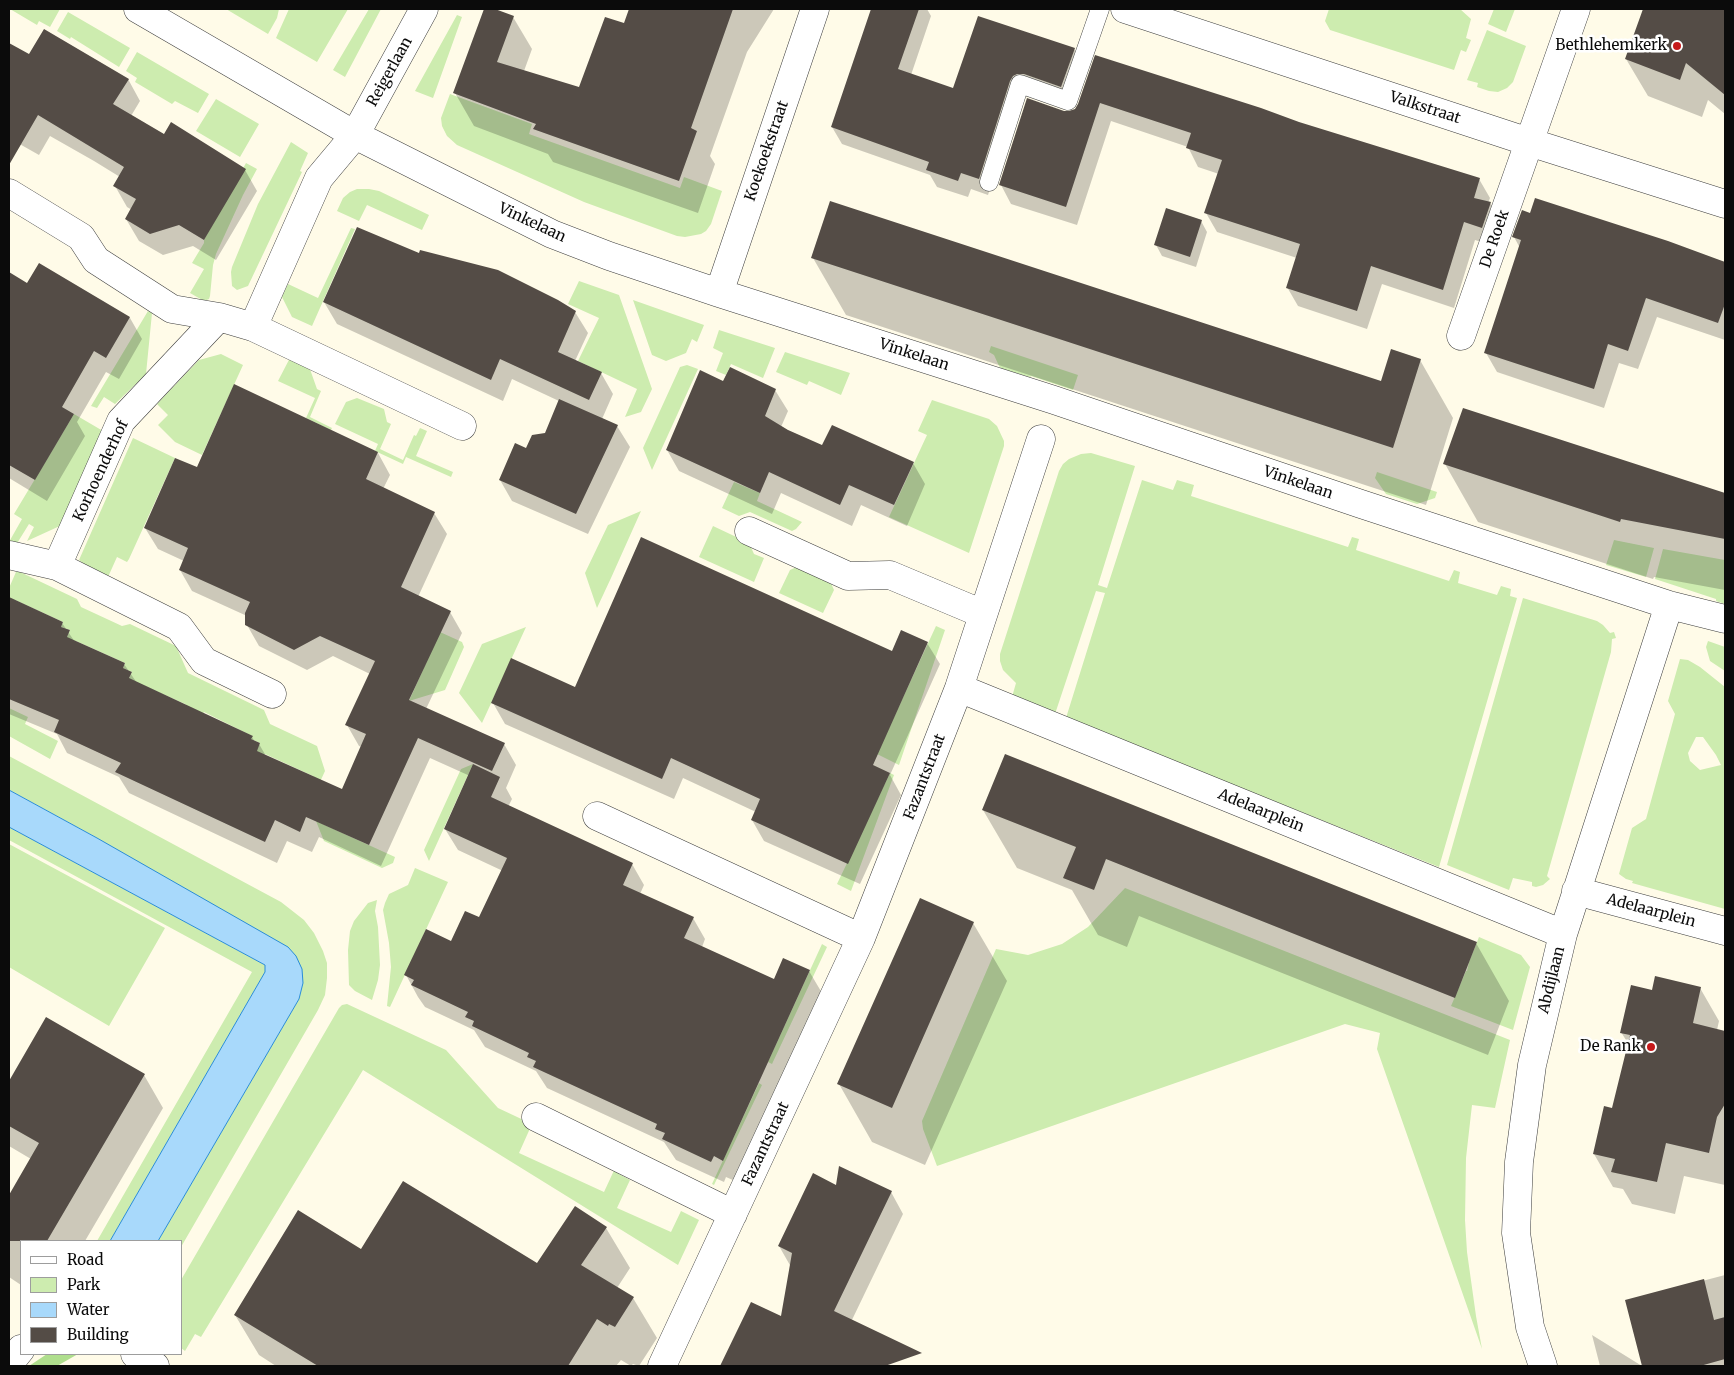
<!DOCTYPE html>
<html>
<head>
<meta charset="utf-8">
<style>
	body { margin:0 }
	#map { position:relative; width:1734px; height:1375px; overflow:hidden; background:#fffbe8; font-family:Merriweather,serif }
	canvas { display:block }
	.frame { position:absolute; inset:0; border:10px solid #0b0b0b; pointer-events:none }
	.legend { position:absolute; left:20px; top:1240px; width:162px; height:115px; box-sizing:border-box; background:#fff; border:1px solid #9d9d9d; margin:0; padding:6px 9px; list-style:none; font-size:15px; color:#0b0b0b }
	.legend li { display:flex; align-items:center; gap:10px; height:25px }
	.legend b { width:25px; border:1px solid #9d9d9d }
</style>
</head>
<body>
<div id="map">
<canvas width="1734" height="1375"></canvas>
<div class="frame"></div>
<ul class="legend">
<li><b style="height:6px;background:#fff"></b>Road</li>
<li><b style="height:14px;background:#cdecaf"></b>Park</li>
<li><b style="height:14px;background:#a8d9fb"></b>Water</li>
<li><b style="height:14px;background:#544c46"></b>Building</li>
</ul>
</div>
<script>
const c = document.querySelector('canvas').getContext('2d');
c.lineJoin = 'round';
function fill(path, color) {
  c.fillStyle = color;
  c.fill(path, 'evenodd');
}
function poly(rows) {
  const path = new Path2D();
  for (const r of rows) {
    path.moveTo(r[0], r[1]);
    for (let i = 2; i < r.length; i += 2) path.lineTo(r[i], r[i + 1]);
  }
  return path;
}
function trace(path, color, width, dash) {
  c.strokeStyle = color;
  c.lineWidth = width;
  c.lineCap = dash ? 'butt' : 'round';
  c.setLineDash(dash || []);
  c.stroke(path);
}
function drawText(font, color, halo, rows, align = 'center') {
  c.font = font + ' Merriweather,serif';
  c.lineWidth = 5;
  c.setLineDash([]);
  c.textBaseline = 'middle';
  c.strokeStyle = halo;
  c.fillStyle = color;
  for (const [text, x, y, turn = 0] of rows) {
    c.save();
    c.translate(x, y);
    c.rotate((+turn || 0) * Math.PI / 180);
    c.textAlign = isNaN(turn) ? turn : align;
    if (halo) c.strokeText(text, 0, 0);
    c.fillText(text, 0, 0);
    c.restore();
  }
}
fill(poly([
	[10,9,60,9,50,27,39,21,37,25],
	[226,9,279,9,277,18,268,34],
	[289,9,348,9,317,62,276,38],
	[369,9,381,9,345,77,333,70],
	[1329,9,1460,9,1471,19,1466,38,1471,40,1466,52,1461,50,1454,70,1330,30,1325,21],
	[1494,9,1515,9,1506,32,1488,24],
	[68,12,130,48,119,67,71,37,70,39,57,31],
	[457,15,462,17,433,98,415,91],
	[1487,30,1526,46,1513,82,1507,88,1498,92,1489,91,1477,87,1478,83,1467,80],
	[137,52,209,94,198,113,175,101,172,104,135,82,137,78,126,71],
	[450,94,532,124,529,134,680,188,684,177,722,191,711,224,706,231,701,234,685,237,677,236,584,202,457,145,447,136,442,126,441,118],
	[216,99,259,124,240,157,196,131],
	[291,142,308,153,300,171,302,172,248,286,237,290,232,286,231,272,232,267,258,204],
	[246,163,257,169,243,195,216,254,213,265,210,296,209,299,204,301,190,293,204,269,192,263,204,243,204,240],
	[357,189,369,189,379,191,429,215,422,230,367,205,359,221,337,211,343,198,350,192],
	[351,228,355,229,312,326,292,317,282,297,288,284,318,298],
	[579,281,619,295,652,389,641,412,625,417,637,389,578,361,599,318,568,304],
	[633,300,704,325,697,342,692,339,686,353,666,361,652,355],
	[148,311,152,313,146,374,115,404,104,397,97,408,91,406],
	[719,330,775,348,763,378,731,364,726,375,716,371,723,353,713,348],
	[991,346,1078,375,1073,390,1031,376,1030,377,1002,369,999,366,994,355,989,352],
	[785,352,850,373,841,395,809,381,807,385,776,372],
	[221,354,243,365,202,455,175,442,158,425,168,415,157,404,199,360],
	[292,354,306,358,317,389,321,391,310,417,332,428,331,430,306,418,315,398,278,381],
	[687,365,698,369,652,470,643,448,680,367],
	[357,398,384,409,387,422,391,424,380,449,403,460,414,435,416,436,420,428,427,431,416,456,453,472,451,477,406,457,403,464,375,451,378,444,335,424,346,402],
	[932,400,989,419,997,426,1004,441,1004,446,969,553,889,517,927,435,918,431],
	[74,414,103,431,62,525,27,541,34,527,29,524,16,545,9,542,22,519,14,514],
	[133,438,175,458,129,559,127,562,117,557,108,577,93,571,79,560],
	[1091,453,1135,466,1098,585,1107,588,1142,480,1173,490,1177,480,1194,485,1191,496,1348,547,1352,537,1359,539,1356,550,1449,581,1454,570,1460,572,1458,583,1497,595,1501,586,1511,589,1510,596,1517,598,1439,867,1066,718,1105,593,1096,591,1055,714,1012,697,1016,683,1003,670,1000,661,1000,654,1059,471,1063,464,1069,459,1081,454],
	[1377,472,1437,492,1435,498,1417,504,1386,494,1375,478],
	[734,482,760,493,757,501,802,522,796,529,792,531,750,512,739,516,722,508],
	[641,511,611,578,597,608,585,573,608,525],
	[713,526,749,543,754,554,764,558,754,582,699,557],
	[1614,540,1654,548,1646,577,1606,565],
	[1663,549,1725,560,1725,604,1716,601,1716,599,1655,579],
	[799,566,830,581,834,590,823,613,779,593,790,570],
	[16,572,20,572,77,599,81,607,122,626,130,624,176,646,188,673,264,710,270,724,317,746,325,771,319,784,313,776,265,754,254,756,260,743,251,739,252,736,204,712,201,717,185,704,138,683,127,683,132,672,123,668,125,663,76,641,65,641,70,630,61,627,63,622,15,600,12,604,9,602,9,588],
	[1523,598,1597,621,1603,625,1610,633,1614,632,1616,638,1612,639,1611,652,1547,876,1550,879,1543,885,1536,887,1532,886,1532,882,1513,878,1509,890,1447,865],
	[936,626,945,630,899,765,877,754],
	[526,627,482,723,459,693,482,644],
	[440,632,462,642,464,647,445,690,409,701],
	[1708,641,1725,647,1725,671,1710,661,1706,647],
	[1680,659,1688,660,1700,667,1725,687,1725,909,1632,883,1633,881,1626,879,1619,874,1632,828,1646,819,1675,714,1668,701],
	[1696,737,1703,737,1716,755,1721,765,1700,770,1690,761,1688,753],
	[9,708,28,717,25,724,58,741,50,759,9,736],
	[9,756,281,902,304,920,314,933,323,951,327,963,327,978,325,995,318,1010,181,1247,181,1241,158,1241,299,999,303,983,97,838,9,790],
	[473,764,429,861,424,850,461,769],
	[890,773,894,775,851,891,837,884],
	[316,821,395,857,393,863,382,868,324,841],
	[9,827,265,965,265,972,110,1241,97,1241,252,972,9,840],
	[9,844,165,928,109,1026,9,967],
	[415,868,448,882,390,1007,387,1006,391,967,389,943,383,910,385,903,389,894,408,885],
	[1125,888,1510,1040,1495,1108,1472,1105,1466,1158,1465,1220,1467,1252,1476,1316,1482,1349,1377,1049,1380,1033,1345,1024,937,1166,923,1129,922,1121,996,949,1028,955,1062,944,1088,927],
	[377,900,375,911,378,927,380,965,378,980,372,1000,355,991,349,985,348,950,350,931,354,921,368,903],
	[1479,937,1521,955,1530,967,1513,1030,1451,1006,1466,971,1467,971,1469,962],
	[822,944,827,947,772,1064,768,1062],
	[347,1004,446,1050,498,1108,532,1124,519,1153,604,1192,617,1164,622,1167,619,1174,630,1180,617,1208,671,1232,681,1211,699,1220,678,1265,363,1070,201,1337,195,1334,185,1351,181,1348,181,1280,339,1008,342,1005],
	[759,1083,762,1085,714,1185,712,1184]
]), '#cdecaf');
fill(poly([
	[47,1354,78,1354,57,1366,29,1366]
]), '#afde8d');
const water = poly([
	[9,790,97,838,288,947,296,956,302,969,303,983,299,999,158,1241,110,1241,265,972,265,965,9,827,9,790]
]);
fill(water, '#a8d9fb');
trace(water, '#298cd8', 1);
fill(poly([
	[485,9,492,9,513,17,532,49,524,71,580,89,625,25,630,9,774,9,747,52,710,156,715,164,698,213,553,162,548,154,474,126,455,93],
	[873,9,927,9,931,16,911,75,954,90,1074,49,1084,66,1071,103,1034,90,1019,98,988,195,971,189,968,197,937,187,930,175,842,144,832,127],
	[1644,9,1725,9,1725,114,1708,100,1702,117,1648,96,1626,59],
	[9,44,30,56,128,79,140,101,131,116,165,135,245,170,257,191,216,260,193,246,163,255,139,241,126,219,132,210,127,207,115,186,120,177,94,161,50,136,39,155,9,138],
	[1096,56,1299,123,1479,179,1490,198,1488,203,1491,204,1501,222,1493,246,1475,240,1454,308,1382,284,1367,329,1298,306,1287,287,1297,258,1217,232,1206,213,1219,174,1198,167,1188,147,1111,121,1077,225,1011,204,1001,185,1064,112,1075,110,1079,105],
	[1201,221,1207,232,1196,267,1162,256,1156,245],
	[1514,237,1701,255,1725,262,1725,340,1657,317,1638,369,1619,363,1604,408,1497,372,1486,353,1520,248],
	[420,255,575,312,588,333,575,361,601,373,613,394,602,419,617,426,630,447,588,534,512,501,500,480,527,450,546,434,559,401,512,379,503,401,337,324,324,302],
	[813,258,1381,383,1420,360,1453,418,1426,505,846,315],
	[39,265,130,318,142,339,119,379,106,372,77,422,85,436,47,501,9,478,9,273,28,285],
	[724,383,775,390,788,411,781,427,822,446,913,463,925,484,907,526,861,505,852,526,781,493,772,514,679,471,667,450],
	[235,386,378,453,390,475,383,489,434,513,447,534,418,597,450,612,462,633,426,709,504,744,516,765,506,788,512,799,508,807,632,864,644,885,640,894,693,918,705,939,702,947,774,980,784,960,809,971,822,993,735,1181,726,1177,724,1182,676,1160,664,1142,547,1088,536,1071,485,1047,474,1030,425,1007,418,997,406,975,452,943,480,919,503,871,458,850,445,829,470,776,430,758,381,866,319,837,312,852,287,841,277,863,129,793,119,777,67,753,57,734,9,714,9,603,62,623,75,642,124,664,137,683,252,737,255,742,259,744,266,756,342,791,362,747,359,746,347,725,370,674,333,656,307,670,259,646,247,625,247,616,192,591,180,570,184,561,158,549,145,528,197,469],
	[1464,409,1725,495,1725,590,1654,577,1653,579,1478,522,1445,464],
	[927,643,940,664,890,775,901,795,860,884,764,841,752,820,756,812,683,778,674,799,505,724,493,703,575,689,893,653],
	[983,810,1476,943,1509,1001,1488,1055,1139,916,1127,947,1098,935,1072,890,1017,868],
	[973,923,1007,981,925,1165,872,1142,839,1084],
	[1700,988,1719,1021,1717,1030,1725,1032,1725,1185,1684,1176,1675,1214,1632,1204,1623,1189,1613,1187,1594,1154,1613,1110,1629,1045,1621,1032,1653,991],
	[46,1018,144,1075,163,1108,85,1241,21,1241,21,1285,9,1277,9,1197,31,1159,9,1146,9,1083],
	[837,1187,891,1192,903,1214,837,1351,822,1343,810,1366,721,1366,752,1303,782,1318,791,1267,779,1246],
	[606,1228,630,1268,617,1288,633,1298,657,1338,639,1366,633,1364,631,1366,621,1360,616,1366,276,1366,259,1355,235,1315,361,1251,537,1265],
	[1725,1275,1725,1366,1644,1366,1626,1301],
	[1592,1335,1642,1366,1600,1366]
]), '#0003');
fill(poly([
	[484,9,495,9,514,16,497,62,579,87,605,17,624,23,629,9,733,9,691,128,697,131,679,181,533,129,536,124,453,93],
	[871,9,919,9,898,69,953,88,978,16,1075,48,1061,87,1024,74,1017,74,1013,76,1010,81,979,179,961,173,958,181,926,170,929,162,831,127],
	[1643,9,1725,9,1725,95,1686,63,1680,80,1625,59],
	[44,29,129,79,113,104,164,134,171,122,246,169,204,240,179,225,150,234,125,219,136,199,113,186,124,167,38,115,9,165,9,43,29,54],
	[1095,55,1261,108,1299,122,1480,178,1474,198,1491,202,1482,228,1464,222,1443,290,1371,266,1357,311,1286,288,1300,244,1204,213,1222,160,1186,148,1191,133,1100,103,1066,207,999,185,1027,98,1064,111,1069,111,1075,109,1078,104],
	[1535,198,1668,241,1725,262,1725,304,1718,323,1646,298,1628,351,1608,344,1594,389,1484,353,1521,240,1512,237,1522,210,1530,213],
	[830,201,1381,381,1391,349,1421,359,1393,448,811,258],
	[1166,208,1202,220,1190,257,1154,245],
	[357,227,419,253,420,250,498,270,558,300,576,311,558,352,602,372,589,400,500,359,491,380,323,302],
	[39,263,130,317,106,358,94,351,62,407,74,414,35,480,9,465,9,272,27,283],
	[730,367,776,389,765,416,788,430,822,445,832,425,914,462,894,505,849,485,840,505,769,472,760,493,666,450,700,370,723,381],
	[234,384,378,452,366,479,435,512,401,587,451,611,409,700,505,743,492,771,418,738,369,845,306,817,300,832,275,820,265,842,115,772,121,763,54,732,59,720,9,699,9,597,63,622,61,627,70,630,67,637,125,663,123,668,132,672,129,678,253,736,251,739,260,743,257,751,342,789,366,734,345,725,375,661,320,636,294,650,245,625,245,613,250,602,179,570,188,548,144,528,175,458,197,467],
	[559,399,618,425,576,514,499,480,515,443,526,448,532,435,545,433],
	[1463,408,1725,493,1725,539,1621,519,1620,522,1443,464],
	[641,537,892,651,901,630,928,642,873,765,890,773,848,864,751,820,760,799,671,758,662,779,491,703,511,658,575,687],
	[1005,754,1477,942,1455,998,1106,859,1094,890,1063,878,1076,847,982,810],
	[473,764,500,777,491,797,633,863,623,885,694,917,684,938,774,979,783,958,810,970,723,1161,714,1156,711,1162,662,1139,665,1133,655,1129,657,1124,533,1067,536,1061,527,1057,529,1053,472,1026,474,1021,465,1017,468,1012,411,985,414,980,404,975,426,929,451,941,465,911,479,917,507,858,444,829],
	[920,898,974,922,892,1108,837,1084],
	[1655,976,1701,987,1693,1023,1725,1031,1725,1104,1717,1117,1709,1153,1666,1143,1657,1182,1611,1172,1615,1159,1593,1154,1604,1106,1612,1108,1630,1035,1620,1033,1631,985,1652,990],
	[46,1017,145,1074,47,1241,9,1241,9,1195,39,1143,9,1126,9,1081],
	[839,1166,892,1191,834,1311,922,1353,885,1366,720,1366,751,1302,781,1316,792,1253,778,1246,813,1173,836,1185],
	[403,1181,537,1263,575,1206,607,1227,581,1265,634,1297,615,1327,609,1324,608,1326,597,1319,568,1366,318,1366,234,1315,298,1210,361,1249],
	[1704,1279,1714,1320,1725,1317,1725,1359,1700,1366,1642,1366,1625,1300]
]), '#544c46');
const service = poly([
	[989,182,1020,84,1068,101,1100,9]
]);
const minor = poly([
	[138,9,355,135,552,234,609,256,719,293,1054,400,1361,504,1669,605,1725,619],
	[1125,9,1529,142,1725,204],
	[9,193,81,237,96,260,172,309,219,317,253,327,462,426],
	[719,293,815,9],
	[253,327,319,178,355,135,424,9],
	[1461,336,1576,9],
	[749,531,848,576,890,575,983,614],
	[9,555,57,566,179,627,204,661,272,694],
	[57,566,121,421,219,317],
	[959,688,1563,934],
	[597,816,861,938],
	[1576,891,1725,931],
	[536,1117,733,1214],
	[135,1354,155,1366],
	[9,1364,21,1349],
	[662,1366,861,938,959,688,1041,439],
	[1543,1366,1530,1327,1516,1233,1519,1162,1532,1065,1563,934,1669,605]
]);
trace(service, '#3e3e3e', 19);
trace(minor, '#3e3e3e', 29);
trace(service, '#fff', 18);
trace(minor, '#fff', 28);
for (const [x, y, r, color] of [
	[1677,46,5,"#c5191a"],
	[1651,1047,5,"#c5191a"]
]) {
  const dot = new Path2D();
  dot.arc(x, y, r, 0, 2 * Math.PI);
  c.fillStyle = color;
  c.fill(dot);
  trace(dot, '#fff', 2);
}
drawText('15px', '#0b0b0b', '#fff', [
	["Bethlehemkerk",1667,46],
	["De Rank",1641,1047]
], 'right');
drawText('15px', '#0b0b0b', '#fff', [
	["Reigerlaan",390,72,-61],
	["Valkstraat",1425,108,18],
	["Koekoekstraat",767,151,-71],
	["Vinkelaan",532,223,25],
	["De Roek",1495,239,-71],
	["Vinkelaan",914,355,18],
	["Korhoenderhof",101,471,-65],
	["Vinkelaan",1298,483,19],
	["Fazantstraat",925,777,-69],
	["Adelaarplein",1261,811,22],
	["Adelaarplein",1651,911,15],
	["Abdijlaan",1552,980,-76],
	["Fazantstraat",766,1144,-65]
]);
</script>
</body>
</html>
